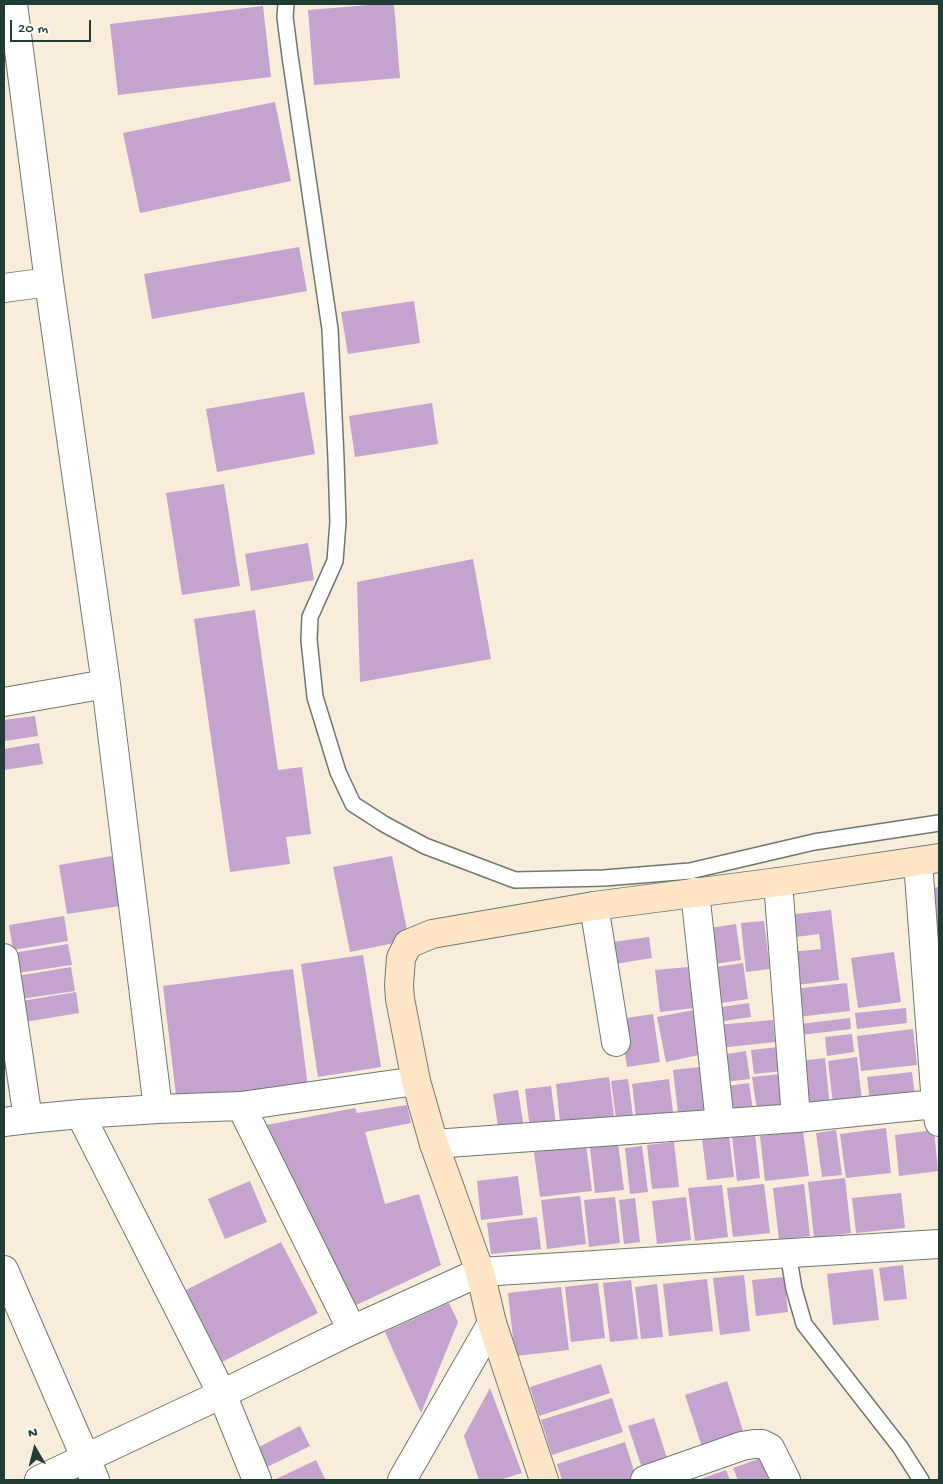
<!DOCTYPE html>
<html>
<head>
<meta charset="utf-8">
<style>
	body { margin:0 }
	#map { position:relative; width:943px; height:1484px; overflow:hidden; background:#f8ecdb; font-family:"Gochi Hand",sans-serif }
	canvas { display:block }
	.frame { position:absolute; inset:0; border:5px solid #1f3d34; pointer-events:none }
	.north { position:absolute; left:10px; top:1424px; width:50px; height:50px; -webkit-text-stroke:4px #fdfcf7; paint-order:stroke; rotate:352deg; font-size:14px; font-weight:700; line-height:20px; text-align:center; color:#1f3d34 }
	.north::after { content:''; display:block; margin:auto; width:18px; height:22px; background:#1f3d34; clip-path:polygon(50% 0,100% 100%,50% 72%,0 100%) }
	.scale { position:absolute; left:10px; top:20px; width:81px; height:22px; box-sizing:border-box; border:2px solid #1f3d34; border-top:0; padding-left:6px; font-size:15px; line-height:18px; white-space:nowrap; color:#1f3d34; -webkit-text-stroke:4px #fdfcf7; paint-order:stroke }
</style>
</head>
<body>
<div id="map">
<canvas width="943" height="1484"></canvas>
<div class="frame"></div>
<div class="north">N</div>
<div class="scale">20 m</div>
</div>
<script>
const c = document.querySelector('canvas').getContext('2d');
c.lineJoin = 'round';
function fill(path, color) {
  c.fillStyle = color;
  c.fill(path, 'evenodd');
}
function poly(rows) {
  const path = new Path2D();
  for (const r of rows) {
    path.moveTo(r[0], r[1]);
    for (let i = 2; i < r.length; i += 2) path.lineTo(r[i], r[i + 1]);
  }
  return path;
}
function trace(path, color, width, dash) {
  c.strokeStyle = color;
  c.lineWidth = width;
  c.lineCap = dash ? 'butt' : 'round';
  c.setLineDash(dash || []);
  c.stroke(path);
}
fill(poly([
	[382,4,394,4,400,78,314,85,308,10],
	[263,6,271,77,118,95,110,24],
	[275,102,291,181,140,213,123,133],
	[299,247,307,291,152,319,144,274],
	[414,301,420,343,348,354,341,312],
	[304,392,315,454,217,472,206,409],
	[432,403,438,444,355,457,349,416],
	[224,484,240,586,182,595,166,493],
	[308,543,314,580,251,591,245,554],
	[473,559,491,659,360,682,357,582],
	[255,610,278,770,302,767,311,834,286,837,290,864,230,872,194,619],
	[35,716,38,736,4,741,4,720],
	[39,743,43,764,4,770,4,749],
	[112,856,120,906,67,914,59,865],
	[392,856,409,940,350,952,333,867],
	[939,887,939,960,936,961,928,889],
	[831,910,839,980,787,986,779,916],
	[819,934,821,949,790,952,788,938],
	[64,916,68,941,13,950,9,925],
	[764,921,770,969,746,972,741,923],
	[736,924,741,960,708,965,703,929],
	[649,937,652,958,608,965,605,943],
	[68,944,72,965,17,973,13,953],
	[894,952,901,1002,858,1008,851,958],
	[363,955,381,1067,318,1077,301,964],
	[743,963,748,999,714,1004,709,968],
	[71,967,75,991,21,999,17,976],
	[688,967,694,1008,660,1012,655,970],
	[293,969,309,1095,176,1095,163,986],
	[847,983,850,1011,797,1017,794,989],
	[76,992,79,1013,25,1022,22,1001],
	[749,1003,751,1017,717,1022,715,1008],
	[906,1008,907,1023,857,1029,855,1013],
	[694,1010,703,1054,666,1062,657,1017],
	[653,1014,660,1062,627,1067,620,1019],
	[850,1018,851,1029,801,1035,800,1024],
	[773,1020,775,1042,719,1048,717,1025],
	[913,1029,917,1065,861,1071,857,1036],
	[852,1034,854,1052,827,1056,825,1037],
	[779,1047,782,1071,754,1074,751,1050],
	[746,1051,750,1079,724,1082,720,1055],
	[857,1057,862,1101,833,1104,828,1061],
	[825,1058,830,1107,806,1110,800,1061],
	[709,1066,717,1117,679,1121,673,1070],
	[912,1072,915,1096,870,1101,867,1077],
	[781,1074,785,1106,757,1110,752,1077],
	[609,1077,615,1124,561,1131,556,1084],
	[628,1079,634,1124,617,1126,611,1081],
	[669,1079,674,1120,637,1125,632,1084],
	[749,1083,753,1110,724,1115,720,1087],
	[551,1086,556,1125,530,1129,525,1089],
	[518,1090,524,1128,499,1132,493,1094],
	[407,1105,411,1123,365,1132,385,1204,419,1194,441,1265,348,1309,261,1126,355,1108,357,1113],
	[886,1128,891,1173,846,1178,840,1134],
	[836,1130,842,1175,822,1177,816,1133],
	[934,1130,938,1171,899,1176,895,1135],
	[803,1131,809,1176,765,1181,760,1136],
	[755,1134,760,1178,737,1181,732,1136],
	[729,1135,734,1177,707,1180,702,1138],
	[674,1142,679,1187,652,1189,647,1145],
	[618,1143,624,1190,595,1193,590,1147],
	[586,1145,592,1191,540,1197,534,1152],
	[642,1146,648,1192,630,1194,625,1148],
	[518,1176,523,1215,481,1220,477,1181],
	[845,1178,851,1233,814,1238,808,1182],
	[250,1181,267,1222,225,1239,208,1199],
	[764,1184,770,1233,733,1237,727,1188],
	[804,1184,810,1236,779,1240,773,1188],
	[722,1185,728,1237,695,1241,688,1188],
	[901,1193,905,1228,856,1233,852,1198],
	[580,1196,586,1244,547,1249,541,1200],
	[615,1197,620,1243,589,1247,584,1200],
	[686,1197,691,1240,657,1244,652,1201],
	[635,1198,640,1242,624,1244,619,1200],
	[537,1217,541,1249,491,1254,487,1223],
	[281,1242,318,1313,218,1364,182,1292],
	[903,1265,907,1299,884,1301,879,1268],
	[873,1269,879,1320,833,1325,827,1274],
	[744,1275,750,1331,720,1335,713,1278],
	[784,1277,788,1312,756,1316,752,1280],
	[707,1279,713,1331,669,1336,663,1284],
	[631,1280,638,1339,610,1342,603,1283],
	[598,1283,605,1338,571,1342,565,1287],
	[657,1284,663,1337,641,1339,635,1287],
	[561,1287,569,1350,515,1356,508,1293],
	[449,1303,458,1322,421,1413,385,1332],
	[601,1364,610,1393,539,1416,530,1387],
	[727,1381,745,1437,703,1450,685,1395],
	[490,1388,522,1473,499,1480,479,1480,464,1436],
	[612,1398,623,1432,552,1455,541,1420],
	[654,1418,669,1464,643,1471,628,1426],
	[300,1426,310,1446,263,1469,253,1450],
	[625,1442,637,1480,562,1480,557,1464],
	[761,1458,769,1480,738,1480,733,1468],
	[316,1460,325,1479,322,1480,274,1480],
	[726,1470,730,1480,698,1480]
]), '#c4a3cf');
const lane = poly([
	[286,4,285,17,290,56,330,329,336,459,338,522,335,561,310,617,309,640,315,697,338,772,353,804,384,824,425,846,515,880,604,878,690,871,814,842,939,823],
	[788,1253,794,1289,804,1324,900,1447,921,1480]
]);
const street = poly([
	[13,4,49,282,106,684,158,1109],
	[4,288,49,282],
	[4,702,106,684],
	[918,862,936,1104,939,1122],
	[778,882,796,1118],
	[695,892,720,1123],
	[594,906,616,1042],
	[4,958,28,1119,80,1114,158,1109,241,1106,416,1081],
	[241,1106,352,1330],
	[80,1114,222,1394,257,1480],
	[4,1122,28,1119],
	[434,1144,796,1118,936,1104],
	[4,1270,95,1480],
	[39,1480,222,1394,352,1330,480,1272,939,1244],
	[402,1480,492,1323],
	[645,1480,742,1446,754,1444,762,1444,770,1448,786,1480]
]);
const secondary = poly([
	[544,1480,492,1323,480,1272,434,1144,416,1081,400,999,399,985,401,958,408,944,432,934,594,906,778,882,939,858]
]);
trace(lane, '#6b7a6e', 18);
trace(street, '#6b7a6e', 30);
trace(secondary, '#6b7a6e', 30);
trace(lane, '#fff', 15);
trace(street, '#fff', 28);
trace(secondary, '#fde5c5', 28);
</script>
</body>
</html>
